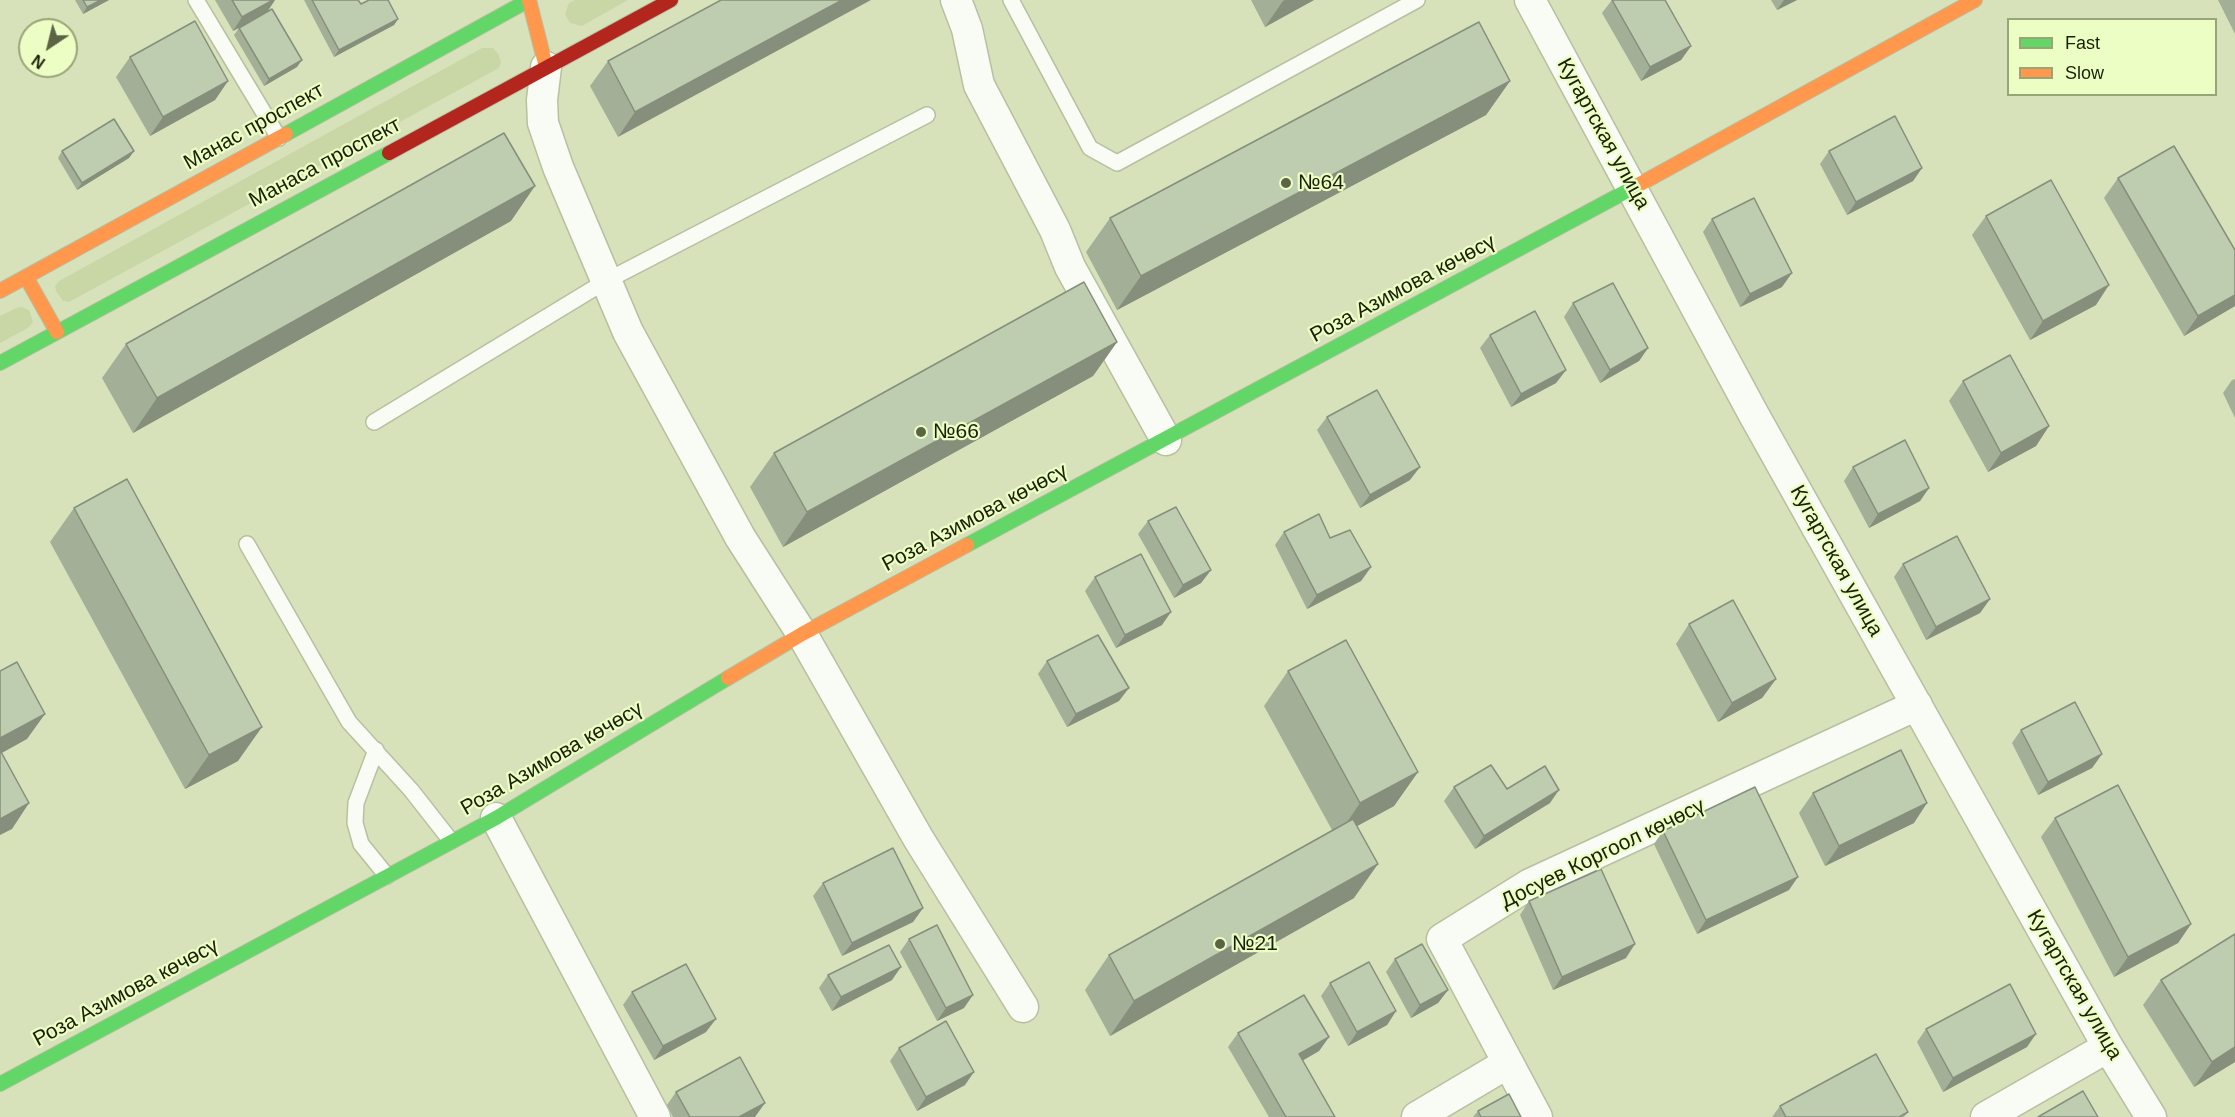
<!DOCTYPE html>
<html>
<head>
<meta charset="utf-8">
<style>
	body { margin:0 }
	#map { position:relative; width:2235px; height:1117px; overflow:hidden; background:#d7e2bb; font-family:Helvetica,sans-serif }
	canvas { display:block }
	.legend { position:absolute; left:2007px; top:18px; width:210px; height:78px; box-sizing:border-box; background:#edfec5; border:2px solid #99a578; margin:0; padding:8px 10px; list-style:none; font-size:18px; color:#1a2005 }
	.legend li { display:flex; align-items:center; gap:12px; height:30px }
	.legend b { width:30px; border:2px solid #99a578 }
	.north { position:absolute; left:18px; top:18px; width:60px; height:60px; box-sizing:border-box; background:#edfec5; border:2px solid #99a578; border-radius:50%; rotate:215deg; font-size:16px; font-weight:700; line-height:24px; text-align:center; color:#1a2005 }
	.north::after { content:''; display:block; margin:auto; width:21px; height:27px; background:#5c6445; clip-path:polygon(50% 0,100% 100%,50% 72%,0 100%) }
</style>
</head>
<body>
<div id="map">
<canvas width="2235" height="1117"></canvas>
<ul class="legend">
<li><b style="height:8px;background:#63d668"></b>Fast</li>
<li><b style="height:8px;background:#ff974d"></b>Slow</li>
</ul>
<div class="north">N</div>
</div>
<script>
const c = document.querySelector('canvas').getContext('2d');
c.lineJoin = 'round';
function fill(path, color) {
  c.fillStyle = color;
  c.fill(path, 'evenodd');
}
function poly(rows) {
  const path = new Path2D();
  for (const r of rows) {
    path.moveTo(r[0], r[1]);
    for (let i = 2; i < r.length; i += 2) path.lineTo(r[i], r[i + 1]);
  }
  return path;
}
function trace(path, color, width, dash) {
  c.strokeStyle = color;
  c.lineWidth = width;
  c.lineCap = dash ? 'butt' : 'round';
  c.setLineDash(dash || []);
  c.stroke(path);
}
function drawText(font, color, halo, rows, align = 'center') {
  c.font = font + ' Helvetica,sans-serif';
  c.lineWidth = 4.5;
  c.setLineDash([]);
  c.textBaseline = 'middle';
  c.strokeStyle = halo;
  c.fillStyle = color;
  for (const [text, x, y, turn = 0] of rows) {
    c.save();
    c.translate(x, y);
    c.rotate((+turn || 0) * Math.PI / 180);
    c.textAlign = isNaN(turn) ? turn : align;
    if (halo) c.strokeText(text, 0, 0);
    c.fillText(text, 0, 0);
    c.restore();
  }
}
fill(poly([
	[575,0,628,0,582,26,570,23,565,14,569,3],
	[482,48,493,48,499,55,501,62,499,68,69,302,63,301,56,291,55,286,59,281],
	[22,307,29,310,33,322,28,328,0,343,0,316,16,308]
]), '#c9d7a7');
const lane = poly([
	[196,0,279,138],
	[1011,0,1090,148,1117,163,1417,0],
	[374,422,606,281,927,115],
	[247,544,349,722,411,790,451,841],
	[376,750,356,803,355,823,361,844,387,876]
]);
const street = poly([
	[956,0,967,29,979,85,1055,230,1070,267,1166,440],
	[1530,0,1754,415,2108,1047,2151,1117],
	[546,67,542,100,543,123,558,167,628,332,740,537,802,634,918,838,1023,1007],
	[496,818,655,1117],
	[1417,1117,1508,1063],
	[1537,1117,1442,939,1530,884,1917,705],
	[1986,1117,2108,1047]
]);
const fast = poly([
	[286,134,529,0],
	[0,363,389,153],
	[967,545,1640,184],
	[0,1084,496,818,728,678]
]);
const slow = poly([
	[529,0,546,67],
	[1640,184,1975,0],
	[26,277,57,332],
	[0,291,286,134],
	[728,678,802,634,967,545]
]);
const jam = poly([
	[389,153,671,0]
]);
trace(lane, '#b7c0a0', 18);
trace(street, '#b7c0a0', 33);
trace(fast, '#b7c0a0', 16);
trace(slow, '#b7c0a0', 16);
trace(jam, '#b7c0a0', 16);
trace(lane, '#f9fbf5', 15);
trace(street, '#f9fbf5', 30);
trace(fast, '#63d668', 14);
trace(slow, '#ff974d', 14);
trace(jam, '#b3261e', 14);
fill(poly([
	[75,0,109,0,83,14],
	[215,0,275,0,267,12,233,31],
	[304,0,358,0,361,4,398,19,394,25,334,57],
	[721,0,618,137,590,86,608,61],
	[1251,0,1314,0,1265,27],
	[1612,0,1691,46,1681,60,1641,81,1602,13],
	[1771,0,1797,0,1777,10],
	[2218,0,2235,0,2235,34],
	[239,28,297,67,264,86,234,35],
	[130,57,228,81,215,100,150,136,116,77],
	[1510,81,1486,115,1117,310,1086,252,1110,218],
	[62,151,134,151,129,158,77,190,58,158],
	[1829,151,1922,168,1913,181,1847,215,1820,164],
	[2118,178,2235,250,2235,306,2184,336,2104,198],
	[1986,216,2096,305,2030,340,1972,235],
	[1712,219,1782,287,1740,307,1703,232],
	[511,221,133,433,102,378,126,344],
	[1573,303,1648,348,1639,361,1600,383,1564,317],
	[1490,335,1566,370,1556,383,1511,407,1480,348],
	[1117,342,1093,376,783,547,750,487,774,453],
	[2235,379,2235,418,2223,393,2232,380],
	[1963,381,2049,426,2036,446,1988,472,1949,401],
	[1327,417,1410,480,1360,508,1317,430],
	[1853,467,1929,488,1920,501,1869,528,1844,481],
	[74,508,238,761,185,789,50,542],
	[1148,521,1211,570,1201,583,1174,598,1138,534],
	[1284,532,1330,538,1371,567,1361,581,1307,609,1275,545],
	[1903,564,1990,599,1980,613,1926,640,1894,577],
	[1095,577,1162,625,1116,648,1085,591],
	[1689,624,1776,679,1762,698,1718,722,1676,644],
	[1047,661,1119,701,1067,727,1038,674],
	[1288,671,1418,772,1394,806,1357,826,1354,898,1110,1036,1085,990,1109,955,1332,830,1264,706],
	[2021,730,2102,754,2092,768,2038,795,2012,743],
	[1454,787,1507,789,1550,803,1475,849,1444,801],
	[1813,793,1914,823,1825,866,1799,813],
	[2055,818,2191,924,2178,943,2114,977,2041,837],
	[1663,831,1789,890,1697,934,1654,844],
	[823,883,923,908,913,922,842,956,813,896],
	[1529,901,1626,958,1553,990,1520,915],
	[2235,934,2235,1062,2194,1087,2143,1005,2161,980],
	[909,939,964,1008,937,1021,900,952],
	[1395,959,1448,990,1438,1003,1411,1018,1386,972],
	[828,975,892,980,832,1011,819,988],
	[1330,983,1396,1011,1387,1025,1348,1046,1321,996],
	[632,992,706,1032,654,1060,623,1005],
	[1926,1029,2027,1047,1943,1092,1917,1042],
	[1238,1033,1329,1037,1319,1051,1303,1060,1335,1117,1269,1117,1228,1047],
	[899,1048,965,1085,917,1111,890,1061],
	[676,1092,756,1117,673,1117,667,1105],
	[1780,1106,1908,1112,1904,1117,1772,1117],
	[1478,1111,1521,1117,1473,1117]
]), '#a3af97');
fill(poly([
	[101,0,109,0,83,14,87,7],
	[273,0,275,0,267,12,233,31,242,17],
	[842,0,871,0,618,137,635,112],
	[1285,0,1314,0,1265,27,1283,1],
	[1784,0,1797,0,1777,10],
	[398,19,394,25,334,57,339,50],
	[1691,46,1681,60,1641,81,1650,67],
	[302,60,297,67,264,86,269,79],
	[228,81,215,100,150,136,163,117],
	[1510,81,1486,115,1117,310,1141,276],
	[134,151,129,158,77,190,82,183],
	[1922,168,1913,181,1847,215,1856,202],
	[535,186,511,221,133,433,157,398],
	[1792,273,1782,287,1740,307,1750,294],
	[2109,285,2096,305,2030,340,2043,321],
	[2235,295,2235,306,2184,336,2198,316],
	[1117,342,1093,376,783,547,807,512],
	[1648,348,1639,361,1600,383,1610,370],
	[1566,370,1556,383,1511,407,1521,394],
	[2049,426,2036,446,1988,472,2001,453],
	[1420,467,1410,480,1360,508,1370,495],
	[1929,488,1920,501,1869,528,1878,514],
	[1371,567,1361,581,1307,609,1317,595],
	[1211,570,1201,583,1174,598,1183,585],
	[1990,599,1980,613,1926,640,1936,627],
	[1171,612,1162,625,1116,648,1125,635],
	[1776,679,1762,698,1718,722,1732,703],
	[1129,688,1119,701,1067,727,1076,714],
	[45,714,27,739,0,754,0,738],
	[262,727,238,761,185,789,209,755],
	[2102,754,2092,768,2038,795,2048,782],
	[1418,772,1394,806,1337,837,1360,803],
	[1559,790,1550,803,1475,849,1484,836],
	[29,803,12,829,0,835,0,819],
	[1927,803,1914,823,1825,866,1839,846],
	[1378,864,1354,898,1110,1036,1134,1001],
	[1798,877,1789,890,1697,934,1706,920],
	[923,908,913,922,842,956,852,943],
	[2191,924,2178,943,2114,977,2128,957],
	[1635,944,1626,958,1553,990,1562,977],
	[901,967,892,980,832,1011,841,997],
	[1448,990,1438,1003,1411,1018,1420,1005],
	[973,995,964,1008,937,1021,946,1008],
	[1396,1011,1387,1025,1348,1046,1357,1032],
	[716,1019,706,1032,654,1060,663,1046],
	[2036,1034,2027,1047,1943,1092,1953,1078],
	[1329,1037,1319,1051,1290,1068,1299,1054],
	[2235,1047,2235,1062,2194,1087,2212,1062],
	[974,1072,965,1085,917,1111,926,1097],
	[765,1103,755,1117,739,1117]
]), '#858f7b');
const building = poly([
	[83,0,101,0,87,7,83,0],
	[232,0,273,0,242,17,232,0],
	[312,0,358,0,361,4,369,0,388,0,398,19,339,50,312,0],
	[721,0,842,0,635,112,608,61,721,0],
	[1612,0,1665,0,1691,46,1650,67,1612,0],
	[272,9,302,60,269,79,239,28,272,9],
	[195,21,228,81,163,117,130,57,195,21],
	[1479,22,1510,81,1141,276,1110,218,1479,22],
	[1895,116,1922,168,1856,202,1829,151,1895,116],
	[114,119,134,151,82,183,62,151,114,119],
	[504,133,535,186,157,398,126,344,504,133],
	[2174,146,2235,250,2235,295,2198,316,2118,178,2174,146],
	[2051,180,2109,285,2043,321,1986,216,2051,180],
	[1754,198,1792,273,1750,294,1712,219,1754,198],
	[1084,282,1117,342,807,512,774,453,1084,282],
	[1613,283,1648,348,1610,370,1573,303,1613,283],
	[1535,311,1566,370,1521,394,1490,335,1535,311],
	[2010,355,2049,426,2001,453,1963,381,2010,355],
	[1377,390,1420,467,1370,495,1327,417,1377,390],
	[1905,440,1929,488,1878,514,1853,467,1905,440],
	[127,479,262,727,209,755,74,508,127,479],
	[1176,507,1211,570,1183,585,1148,521,1176,507],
	[1319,514,1330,538,1350,530,1371,567,1317,595,1284,532,1319,514],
	[1957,536,1990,599,1936,627,1903,564,1957,536],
	[1141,554,1171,612,1125,635,1095,577,1141,554],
	[1733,600,1776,679,1732,703,1689,624,1733,600],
	[1098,635,1129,688,1076,714,1047,661,1098,635],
	[1346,640,1418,772,1360,803,1288,671,1346,640],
	[17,662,45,714,0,738,0,671,17,662],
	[2075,702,2102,754,2048,782,2021,730,2075,702],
	[0,750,29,803,0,819,0,750],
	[1901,750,1927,803,1839,846,1813,793,1901,750],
	[1491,765,1507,789,1545,766,1559,790,1484,836,1454,787,1491,765],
	[2118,785,2191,924,2128,957,2055,818,2118,785],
	[1755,787,1798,877,1706,920,1663,831,1755,787],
	[1353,819,1378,864,1134,1001,1109,955,1353,819],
	[893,848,923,908,852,943,823,883,893,848],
	[1601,869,1635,944,1562,977,1529,901,1601,869],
	[937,925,973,995,946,1008,909,939,937,925],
	[2235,934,2235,1047,2212,1062,2161,980,2235,934],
	[1422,944,1448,990,1420,1005,1395,959,1422,944],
	[889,945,901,967,841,997,828,975,889,945],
	[1369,962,1396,1011,1357,1032,1330,983,1369,962],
	[686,964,716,1019,663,1046,632,992,686,964],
	[2010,984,2036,1034,1953,1078,1926,1029,2010,984],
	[1304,995,1329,1037,1299,1054,1335,1117,1286,1117,1238,1033,1304,995],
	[946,1021,974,1072,926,1097,899,1048,946,1021],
	[1876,1054,1908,1112,1899,1117,1786,1117,1780,1106,1876,1054],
	[740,1057,765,1103,739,1117,690,1117,676,1092,740,1057],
	[2083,1091,2098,1117,2038,1117,2083,1091],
	[1509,1094,1521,1117,1481,1117,1478,1111,1509,1094]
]);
fill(building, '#beccb0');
trace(building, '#858f7b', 1.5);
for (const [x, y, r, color] of [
	[1286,183,6,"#5c6445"],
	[921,432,6,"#5c6445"],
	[1220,944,6,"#5c6445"]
]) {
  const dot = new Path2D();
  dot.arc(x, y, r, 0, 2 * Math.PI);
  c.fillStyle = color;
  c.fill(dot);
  trace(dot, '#edfec5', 2);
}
drawText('21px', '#1a2005', '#edfec5', [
	["Манас проспект",254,127,-29],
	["Кугартская улица",1603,134,61],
	["Манаса проспект",325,163,-28],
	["Роза Азимова көчөсү",1403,289,-28],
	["Роза Азимова көчөсү",975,518,-28],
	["Кугартская улица",1836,561,61],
	["Роза Азимова көчөсү",552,759,-30],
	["Досуев Коргоол көчөсү",1603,854,-26],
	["Кугартская улица",2074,985,60],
	["Роза Азимова көчөсү",126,993,-28]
]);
drawText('21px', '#1a2005', '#edfec5', [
	["№64",1298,183],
	["№66",933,432],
	["№21",1232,944]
], 'left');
</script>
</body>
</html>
